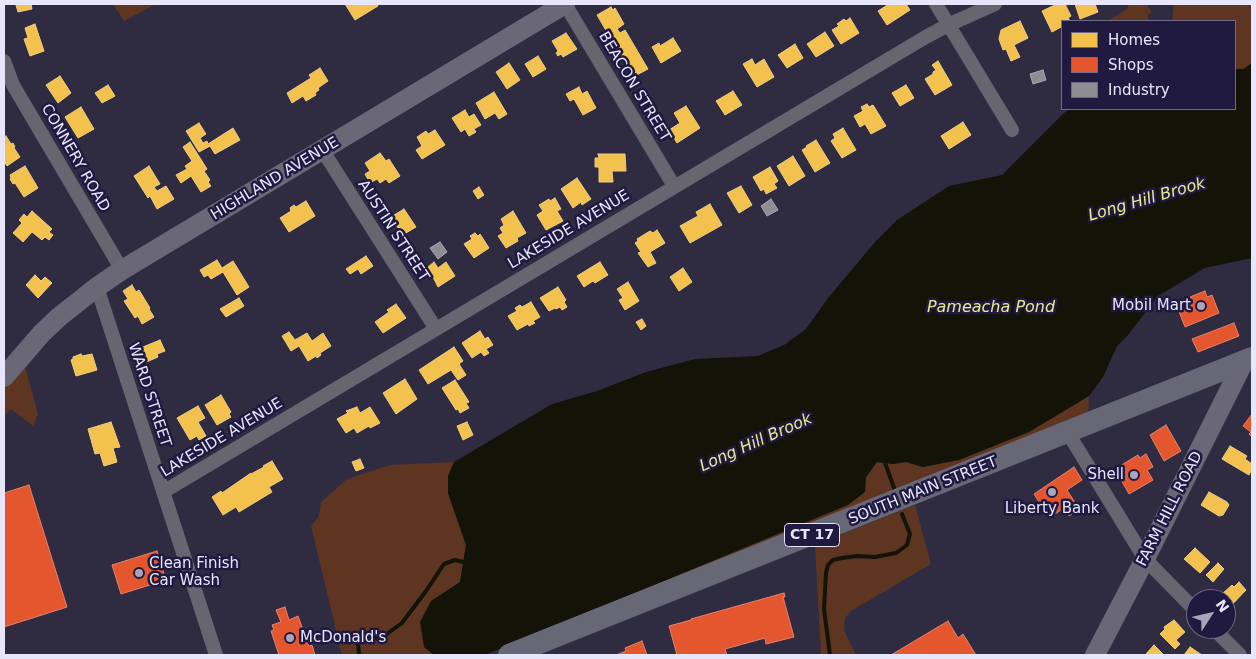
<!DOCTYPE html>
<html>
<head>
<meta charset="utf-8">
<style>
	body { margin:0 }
	#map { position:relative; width:1256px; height:659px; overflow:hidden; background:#2f2c42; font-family:"DejaVu Sans",sans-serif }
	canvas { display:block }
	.frame { position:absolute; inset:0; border:5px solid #e7e6fb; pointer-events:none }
	.legend { position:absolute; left:1061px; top:20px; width:175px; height:90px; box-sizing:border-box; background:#201940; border:1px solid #706b8b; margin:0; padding:6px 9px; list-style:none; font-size:15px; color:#e7e6fb }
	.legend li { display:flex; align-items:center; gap:10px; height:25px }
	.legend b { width:25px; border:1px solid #706b8b }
	.north { position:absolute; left:1186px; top:589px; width:50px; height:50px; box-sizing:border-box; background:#201940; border:1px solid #706b8b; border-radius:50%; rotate:55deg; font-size:14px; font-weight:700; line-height:20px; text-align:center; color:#e7e6fb }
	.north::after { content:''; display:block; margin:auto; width:18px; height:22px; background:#a7a5ba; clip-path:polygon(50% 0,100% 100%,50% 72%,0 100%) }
</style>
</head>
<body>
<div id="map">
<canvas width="1256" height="659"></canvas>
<div class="frame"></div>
<ul class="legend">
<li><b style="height:14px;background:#f2c14e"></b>Homes</li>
<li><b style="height:14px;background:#e4572e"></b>Shops</li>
<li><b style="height:14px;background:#8d8d92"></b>Industry</li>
</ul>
<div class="north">N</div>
</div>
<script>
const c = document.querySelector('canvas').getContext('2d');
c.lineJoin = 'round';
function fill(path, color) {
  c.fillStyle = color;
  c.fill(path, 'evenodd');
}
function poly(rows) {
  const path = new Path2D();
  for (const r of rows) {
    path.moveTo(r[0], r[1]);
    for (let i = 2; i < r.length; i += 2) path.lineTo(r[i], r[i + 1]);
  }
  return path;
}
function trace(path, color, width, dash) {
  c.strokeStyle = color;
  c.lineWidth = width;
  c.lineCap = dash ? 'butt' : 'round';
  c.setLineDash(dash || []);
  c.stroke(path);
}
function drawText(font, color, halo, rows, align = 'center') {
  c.font = font + ' "DejaVu Sans",sans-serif';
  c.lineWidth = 5;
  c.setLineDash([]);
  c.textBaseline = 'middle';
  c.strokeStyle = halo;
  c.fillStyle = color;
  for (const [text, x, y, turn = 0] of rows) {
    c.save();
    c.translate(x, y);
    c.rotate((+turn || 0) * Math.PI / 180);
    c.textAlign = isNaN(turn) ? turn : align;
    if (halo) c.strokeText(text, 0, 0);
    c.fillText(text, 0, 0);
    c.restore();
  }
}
fill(poly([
	[113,4,156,4,124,21],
	[1128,4,1146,4,1152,12,1147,16,1150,21,1108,21,1128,8],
	[1174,4,1252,4,1252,63,1244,69,1235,69,1235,21,1172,21],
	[24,363,38,414,33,426,11,409,4,416,4,388],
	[1089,396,1088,415,580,616,865,492,866,477,877,462,893,464,906,462,923,467,1029,432],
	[454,462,448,476,448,493,466,545,460,582,431,601,424,647,434,655,342,655,311,526,319,516,321,502,347,479,390,465],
	[915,505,931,564,851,611,845,618,844,630,856,655,821,655,815,545]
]), '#5d3521');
fill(poly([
	[1252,63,1252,258,1205,268,1158,296,1128,335,1117,346,1103,377,1089,396,1029,432,959,460,923,467,906,462,893,464,877,462,866,477,865,492,848,505,485,655,434,655,424,647,420,622,431,601,460,582,466,545,448,493,448,476,454,462,552,404,597,391,646,372,695,359,758,356,784,345,806,329,828,298,875,242,897,220,949,186,1002,175,1064,113,1071,109,1235,109,1235,69,1244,69]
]), '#141307');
const homes = poly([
	[18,4,31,4,32,9,18,12,16,5,18,4],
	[345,4,377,4,378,6,355,20,345,4],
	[889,4,906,4,910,10,887,25,878,11,889,4],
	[1057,4,1065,4,1071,16,1068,18,1070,21,1062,21,1062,29,1061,27,1052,32,1042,11,1057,4],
	[1075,4,1095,4,1098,12,1080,19,1075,4],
	[611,7,613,10,615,8,624,24,617,29,620,33,625,30,648,69,633,77,597,15,611,7],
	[850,18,859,33,841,44,832,30,839,26,837,24,844,19,846,21,850,18],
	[1020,21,1028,38,1014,45,1020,57,1011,61,1006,49,1003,50,999,39,1001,30,1020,21],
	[35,24,44,51,30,56,24,39,28,38,25,28,35,24],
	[825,32,834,46,816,57,807,44,825,32],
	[566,33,577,49,563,57,561,54,558,56,556,53,558,51,552,41,566,33],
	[673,38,681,51,661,63,652,47,659,43,660,46,673,38],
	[795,44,803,58,787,68,778,55,795,44],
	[538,56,546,69,533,77,525,64,538,56],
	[752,59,755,65,764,59,774,77,757,87,743,64,752,59],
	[938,61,952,85,935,95,925,79,933,74,933,72,936,70,932,65,938,61],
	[509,63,520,80,507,89,496,72,509,63],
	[320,68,328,81,318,88,319,90,315,93,316,95,306,101,303,96,292,103,287,93,311,78,309,75,320,68],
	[60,76,71,93,58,103,46,85,60,76],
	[108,85,115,96,102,103,95,93,108,85],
	[906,85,914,98,900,106,892,93,906,85],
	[579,87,582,94,587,91,596,108,583,115,574,99,570,101,566,94,579,87],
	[733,91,742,105,725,115,716,101,733,91],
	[494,92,507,114,499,119,495,113,485,119,476,103,494,92],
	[867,104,869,107,873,105,886,126,871,134,865,124,860,127,854,116,863,111,861,107,867,104],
	[686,106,700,128,677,143,669,130,680,123,674,113,686,106],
	[81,107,94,129,78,138,65,117,81,107],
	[465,110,469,117,474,114,481,125,474,129,476,132,469,136,465,129,461,132,452,118,465,110],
	[963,122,971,135,949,149,941,136,963,122],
	[199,123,206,134,200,138,203,143,207,141,208,144,233,128,240,140,215,154,210,146,199,152,186,131,199,123],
	[843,128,856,150,842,158,831,141,835,138,833,134,843,128],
	[435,130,445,145,422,159,416,150,422,146,417,137,426,131,428,134,435,130],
	[6,136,11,144,13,143,15,147,14,148,20,157,7,166,4,161,4,137,6,136],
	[816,140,830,163,815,172,802,150,807,147,806,146,816,140],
	[190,142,207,169,204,171,210,180,208,182,211,186,201,192,191,176,181,183,176,175,187,169,185,166,192,161,183,147,190,142],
	[380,153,386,161,389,159,400,176,389,183,386,179,380,183,377,179,370,183,365,174,370,171,365,163,380,153],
	[598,154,625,154,626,171,612,171,613,182,599,182,599,167,595,167,595,158,599,158,598,154],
	[793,156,805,176,789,186,777,166,793,156],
	[25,166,38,188,24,197,15,183,13,184,10,179,11,178,10,175,25,166],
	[149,166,160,184,154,187,157,191,166,186,174,199,157,209,150,196,148,198,134,176,149,166],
	[770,167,778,181,774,184,777,188,766,194,764,189,761,191,753,177,770,167],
	[577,178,591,199,582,205,581,202,573,208,561,189,577,178],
	[741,186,752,205,739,213,727,193,741,186],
	[479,187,484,195,478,199,473,191,479,187],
	[555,198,561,209,557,211,563,221,546,230,537,215,543,211,539,205,549,199,550,201,555,198],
	[306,201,315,216,289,232,280,218,291,211,290,208,294,205,296,207,306,201],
	[710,204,722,225,690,243,680,226,698,216,696,212,710,204],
	[404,209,416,227,406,233,403,229,400,231,391,217,404,209],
	[32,211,52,229,49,232,53,235,49,240,45,237,42,240,32,232,23,242,13,233,22,223,19,220,24,214,27,217,32,211],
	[513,211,526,233,517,238,518,241,506,248,498,236,503,233,500,228,504,225,501,219,513,211],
	[657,230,665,243,650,252,656,263,648,267,638,253,641,252,635,243,638,241,637,239,650,231,653,233,657,230],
	[475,233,478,236,480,234,489,248,474,258,464,244,472,239,470,236,475,233],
	[366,256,373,266,361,274,358,269,350,274,346,269,366,256],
	[217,260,222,268,233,261,249,287,237,295,223,272,211,279,208,275,204,277,200,270,217,260],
	[434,262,438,268,446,262,455,276,438,287,428,267,434,262],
	[600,262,608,275,595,283,593,281,584,287,577,276,600,262],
	[683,268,692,282,679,291,670,277,683,268],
	[35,275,41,281,45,277,52,283,38,298,26,285,35,275],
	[628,282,639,301,625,310,619,300,623,298,617,289,628,282],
	[132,285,136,292,139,290,150,308,149,309,154,317,142,324,138,316,135,318,124,301,128,299,123,291,132,285],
	[558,287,566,300,564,302,567,307,562,310,560,307,556,309,555,308,549,311,540,298,558,287],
	[239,298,244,306,226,317,220,309,239,298],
	[531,302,540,317,533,321,535,323,529,326,528,324,517,330,508,316,517,311,515,308,520,305,522,307,531,302],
	[396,304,406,318,383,333,375,322,389,312,387,310,396,304],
	[642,319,646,326,641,330,636,322,642,319],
	[480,331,485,339,488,337,493,345,486,349,489,353,484,356,481,352,472,358,462,343,480,331],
	[289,332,295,340,307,333,312,341,323,333,331,346,320,353,321,355,317,358,316,356,308,361,299,346,291,351,282,336,289,332],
	[160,340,165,351,157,354,158,357,144,363,138,349,160,340],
	[454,347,463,361,459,364,466,375,458,380,451,370,428,384,419,370,454,347],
	[81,354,82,356,92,354,97,370,76,376,71,360,73,359,73,357,81,354],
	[405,379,417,399,396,414,383,393,405,379],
	[455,380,469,402,466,403,469,408,460,413,458,409,456,410,442,388,455,380],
	[221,395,231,412,229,414,231,417,217,425,205,405,221,395],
	[198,406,205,418,198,422,206,436,199,440,197,436,190,440,177,418,198,406],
	[357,407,360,413,370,407,380,423,370,428,369,426,357,433,354,428,346,433,337,419,348,413,346,411,357,407],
	[111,422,120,447,113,448,117,462,104,466,100,453,95,454,88,429,111,422],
	[467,422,473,435,463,440,457,426,467,422],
	[1230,446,1247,456,1245,459,1252,464,1252,469,1249,475,1222,459,1230,446],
	[360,459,364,468,356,471,352,462,360,459],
	[272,461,283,479,269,487,272,492,239,512,236,507,223,515,212,497,221,491,222,493,251,473,251,474,264,467,263,466,272,461],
	[1209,492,1227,502,1229,505,1223,515,1219,516,1201,505,1209,492],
	[1195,548,1210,562,1200,573,1184,559,1195,548],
	[1218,563,1224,569,1213,582,1206,575,1218,563],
	[1239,582,1246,590,1227,610,1226,599,1219,599,1221,595,1232,585,1234,587,1239,582],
	[1174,620,1185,632,1176,640,1180,644,1175,649,1160,634,1165,629,1164,627,1174,620],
	[1154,645,1164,655,1145,655,1154,645],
	[1190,647,1202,655,1184,655,1190,647]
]);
fill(homes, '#f2c14e');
trace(homes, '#efcc82', 1);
const shops = poly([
	[1205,291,1207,297,1212,295,1219,313,1185,327,1178,309,1193,304,1190,297,1205,291],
	[1234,323,1239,336,1198,352,1192,339,1234,323],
	[1252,414,1252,437,1249,434,1251,432,1243,426,1252,414],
	[1166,425,1181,451,1164,461,1150,435,1166,425],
	[1146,454,1153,467,1147,470,1153,480,1129,494,1115,469,1138,455,1140,458,1146,454],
	[1074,467,1082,480,1067,490,1079,509,1069,516,1064,508,1049,518,1034,494,1074,467],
	[29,485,67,607,4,627,4,493,29,485],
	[157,551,166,580,121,594,112,565,157,551],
	[784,593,785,597,783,597,794,637,766,644,765,638,725,649,727,655,677,655,669,626,691,620,691,619,784,593],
	[285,607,289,620,298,616,309,646,312,645,315,655,279,655,271,631,274,630,272,625,281,622,276,610,285,607],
	[948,621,958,638,963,634,976,655,891,655,948,621],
	[642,641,647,655,616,655,626,651,625,648,642,641]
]);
fill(shops, '#e4572e');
trace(shops, '#e5826c', 1);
const industry = poly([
	[1043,70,1046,80,1033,84,1030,74,1043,70],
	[771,199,778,210,767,216,761,206,771,199],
	[440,242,447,252,438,259,430,248,440,242]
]);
fill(industry, '#8d8d92');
trace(industry, '#a8a8b2', 1);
trace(poly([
	[884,460,894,488],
	[359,655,358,641,384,636,402,623,426,591,444,564,455,560,468,563],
	[830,655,824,609,826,573,828,565,833,560,842,558,857,556,875,557,896,553,907,545,910,534,902,514]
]), '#141307', 4);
trace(poly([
	[565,4,674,186],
	[936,4,1012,130],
	[4,61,13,85,122,270],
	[323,151,436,329],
	[97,287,216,655],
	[1068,433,1145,559,1196,611],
	[163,492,924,38,948,25,995,4],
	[1214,629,1240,655]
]), '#666570', 14);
trace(poly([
	[4,377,42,333,59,317,97,287,122,270,565,4],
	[1095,655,1145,559,1244,361]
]), '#6a6876', 20);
trace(poly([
	[509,655,1252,358]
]), '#686776', 22);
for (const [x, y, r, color] of [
	[1201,306,5,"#a7a5ba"],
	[1134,475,5,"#a7a5ba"],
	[1052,492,5,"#a7a5ba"],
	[139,573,5,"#a7a5ba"],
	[290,638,5,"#a7a5ba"]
]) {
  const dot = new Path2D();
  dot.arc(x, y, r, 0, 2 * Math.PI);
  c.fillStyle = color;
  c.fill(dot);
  trace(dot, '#201940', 2);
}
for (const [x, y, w] of [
	[812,535,55]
]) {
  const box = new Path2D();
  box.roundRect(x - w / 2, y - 11.5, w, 23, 4);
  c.fillStyle = '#201940';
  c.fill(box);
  trace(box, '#e7e6fb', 1);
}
drawText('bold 14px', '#e7e6fb', null, [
	["CT 17",812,535]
]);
drawText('15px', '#e7e6fb', '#201940', [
	["BEACON STREET",634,87,59],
	["CONNERY ROAD",75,158,60],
	["HIGHLAND AVENUE",275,179,-31],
	["LAKESIDE AVENUE",569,230,-31],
	["AUSTIN STREET",393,231,57],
	["WARD STREET",149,395,72],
	["LAKESIDE AVENUE",222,438,-31],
	["SOUTH MAIN STREET",923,491,-22],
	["FARM HILL ROAD",1170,509,-63]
]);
drawText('15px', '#e7e6fb', '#201940', [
	["Mobil Mart",1191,306],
	["Shell",1124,475],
	["Liberty Bank",1052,509,"center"],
	["Clean Finish",149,564,"left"],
	["Car Wash",149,581,"left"],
	["McDonald's",300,638,"left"]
], 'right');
drawText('italic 16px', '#eaea8f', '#201940', [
	["Long Hill Brook",1147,200,-16],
	["Pameacha Pond",991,308],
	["Long Hill Brook",756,443,-24]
]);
</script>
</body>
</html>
